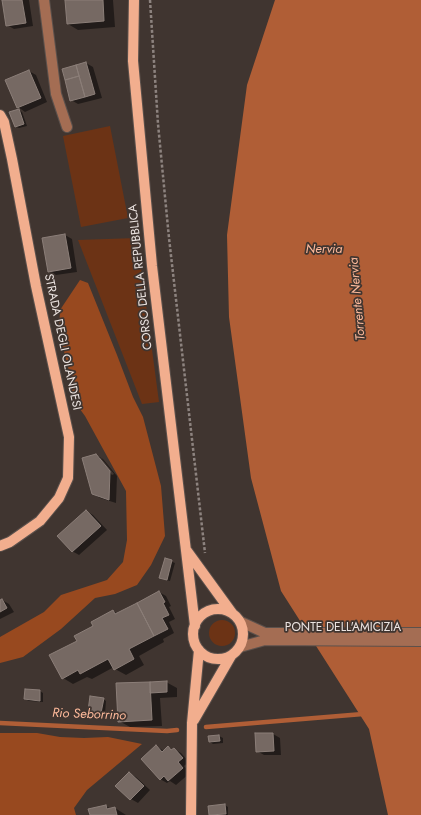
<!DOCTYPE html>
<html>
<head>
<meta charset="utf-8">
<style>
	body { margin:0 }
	canvas { display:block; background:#403530 }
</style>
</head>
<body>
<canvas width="421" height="815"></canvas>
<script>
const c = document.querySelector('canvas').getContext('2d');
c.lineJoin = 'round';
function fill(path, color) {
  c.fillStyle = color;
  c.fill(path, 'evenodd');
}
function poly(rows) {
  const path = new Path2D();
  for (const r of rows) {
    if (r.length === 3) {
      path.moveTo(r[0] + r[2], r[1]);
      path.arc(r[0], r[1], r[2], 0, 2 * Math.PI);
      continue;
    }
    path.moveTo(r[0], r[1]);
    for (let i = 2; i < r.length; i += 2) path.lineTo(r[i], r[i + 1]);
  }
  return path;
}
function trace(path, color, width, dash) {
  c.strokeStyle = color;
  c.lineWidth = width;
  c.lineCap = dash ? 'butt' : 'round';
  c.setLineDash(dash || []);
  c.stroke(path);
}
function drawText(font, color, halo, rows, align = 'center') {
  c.font = font + ' Jost,sans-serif';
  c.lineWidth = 3.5;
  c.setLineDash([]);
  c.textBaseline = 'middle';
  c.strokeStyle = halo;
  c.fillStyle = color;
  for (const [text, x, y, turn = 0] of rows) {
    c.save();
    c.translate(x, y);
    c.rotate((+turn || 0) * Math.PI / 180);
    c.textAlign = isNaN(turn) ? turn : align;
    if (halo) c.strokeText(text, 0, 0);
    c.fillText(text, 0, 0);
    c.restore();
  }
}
fill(poly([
	[110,126,128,218,81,227,63,136],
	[137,238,159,402,142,404,78,240],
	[222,633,13]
]), '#6c3315');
fill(poly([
	[80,280,88,283,117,355,133,397,143,417,161,486,165,536,151,565,137,585,115,594,95,598,61,629,23,657,0,663,0,637,44,612,61,595,107,580,123,562,127,540,126,491,85,416,71,397,70,375,59,332,60,310],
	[0,733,37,733,60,737,84,738,108,737,142,744,87,790,74,808,76,815,0,815]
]), '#98491f');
fill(poly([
	[275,0,421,0,421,815,388,815,369,729,281,591,251,478,229,317,227,235,247,85]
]), '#b05e36');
fill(poly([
	[3,0,29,0,33,26,14,29,7,25],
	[66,0,113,0,115,27,78,30,68,24],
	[86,63,93,67,102,98,78,104,71,100,63,70],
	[29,71,36,75,47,102,25,112,18,107],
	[18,110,22,112,27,126,19,128,16,127],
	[65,235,72,239,77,272,56,275,48,271],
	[96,455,103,459,117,476,116,503,100,498,93,494],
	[98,458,101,458,114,474,112,475],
	[86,511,93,515,107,530,79,555,72,551],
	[165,559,175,563,170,581,163,579],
	[159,592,166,596,171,606,169,607,175,619,169,622,174,633,163,639,164,642,139,656,144,665,126,675,115,669,114,667,92,679,87,677,73,684,63,678,78,641,95,627,113,611,118,614],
	[2,600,9,604,14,612,0,619,0,601],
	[166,682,177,688,177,697,160,698,162,726,130,727,119,721,117,684],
	[26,690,40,691,43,693,43,702,29,701,25,699],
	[103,699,106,701,105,714,93,712,89,710],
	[256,734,273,734,280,738,281,755,264,755,257,751],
	[219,736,223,738,223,743,213,744,210,742,210,737],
	[156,746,164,751,168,748,173,750,174,749,181,753,189,762,184,766,190,773,176,785,170,781,167,783,160,779],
	[129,773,136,777,150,790,138,803,131,799,117,786],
	[225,805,228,807,228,815,210,815,209,807],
	[106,806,111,809,115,808,126,815,91,815]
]), '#0007');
trace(poly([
	[0,723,167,731,177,730],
	[206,727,363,714]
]), '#b05e36', 4.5);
const building = poly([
	[2,0,22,0,26,23,6,26,2,0],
	[65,0,103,0,104,21,67,24,65,0],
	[86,62,95,94,85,97,76,65,86,62],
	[76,65,79,76,65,80,62,69,76,65],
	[29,70,41,98,17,108,5,80,29,70],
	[79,76,85,97,70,101,65,80,79,76],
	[19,109,24,124,15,127,9,112,19,109],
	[65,234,71,268,48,272,42,238,65,234],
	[96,454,110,471,109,500,92,494,82,458,96,454],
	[86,510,101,526,72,552,57,536,86,510],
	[165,558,172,560,167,580,159,578,165,558],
	[159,591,165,602,163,603,169,615,162,618,168,629,154,636,137,603,159,591],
	[2,599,7,608,0,612,0,600,2,599],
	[137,603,154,636,129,649,134,659,114,670,108,659,80,674,78,670,62,679,49,655,77,641,74,636,93,626,91,622,113,610,115,614,137,603],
	[167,681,167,692,150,693,150,682,167,681],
	[150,682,152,720,118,722,116,683,150,682],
	[25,689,40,690,40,701,24,699,25,689],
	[90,696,104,698,101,713,88,711,90,696],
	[255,733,273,733,274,751,256,752,255,733],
	[219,735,220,741,209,742,208,736,219,735],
	[156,745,162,752,168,746,171,750,174,748,183,758,178,762,183,768,168,781,164,776,160,780,141,759,156,745],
	[129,772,144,786,130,800,115,786,129,772],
	[225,804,226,814,209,815,208,806,225,804],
	[106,805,107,809,115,807,117,815,90,815,88,809,106,805]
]);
fill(building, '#766963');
trace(building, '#8b7e78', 1);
const minor = poly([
	[44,0,56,94,67,127],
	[241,622,265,633,421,633],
	[240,647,265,640,421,641]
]);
const major = poly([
	[134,0,133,61,152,266,195,626],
	[0,115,4,122,12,159,36,286,69,437,68,478,59,498,40,521,10,542,0,546],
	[187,551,232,613],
	[218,634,25],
	[194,720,231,656],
	[191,815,192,723,199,650]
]);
trace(minor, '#5c514c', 12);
trace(major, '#5c514c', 12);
trace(poly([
	[150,0,158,124,169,238,205,553]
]), '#8d837f', 2.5, [3, 2]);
trace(minor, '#a46d53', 10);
trace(major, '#f2ae8e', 10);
drawText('12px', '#ece4e1', '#403530', [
	["CORSO DELLA REPUBBLICA",141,277,-96],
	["STRADA DEGLI OLANDESI",62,342,78],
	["PONTE DELL'AMICIZIA",343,628]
]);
drawText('italic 13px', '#feba9b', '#403530', [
	["Nervia",324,250],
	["Torrente Nervia",358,299,-95],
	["Rio Seborrino",89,715,2]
]);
</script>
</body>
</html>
